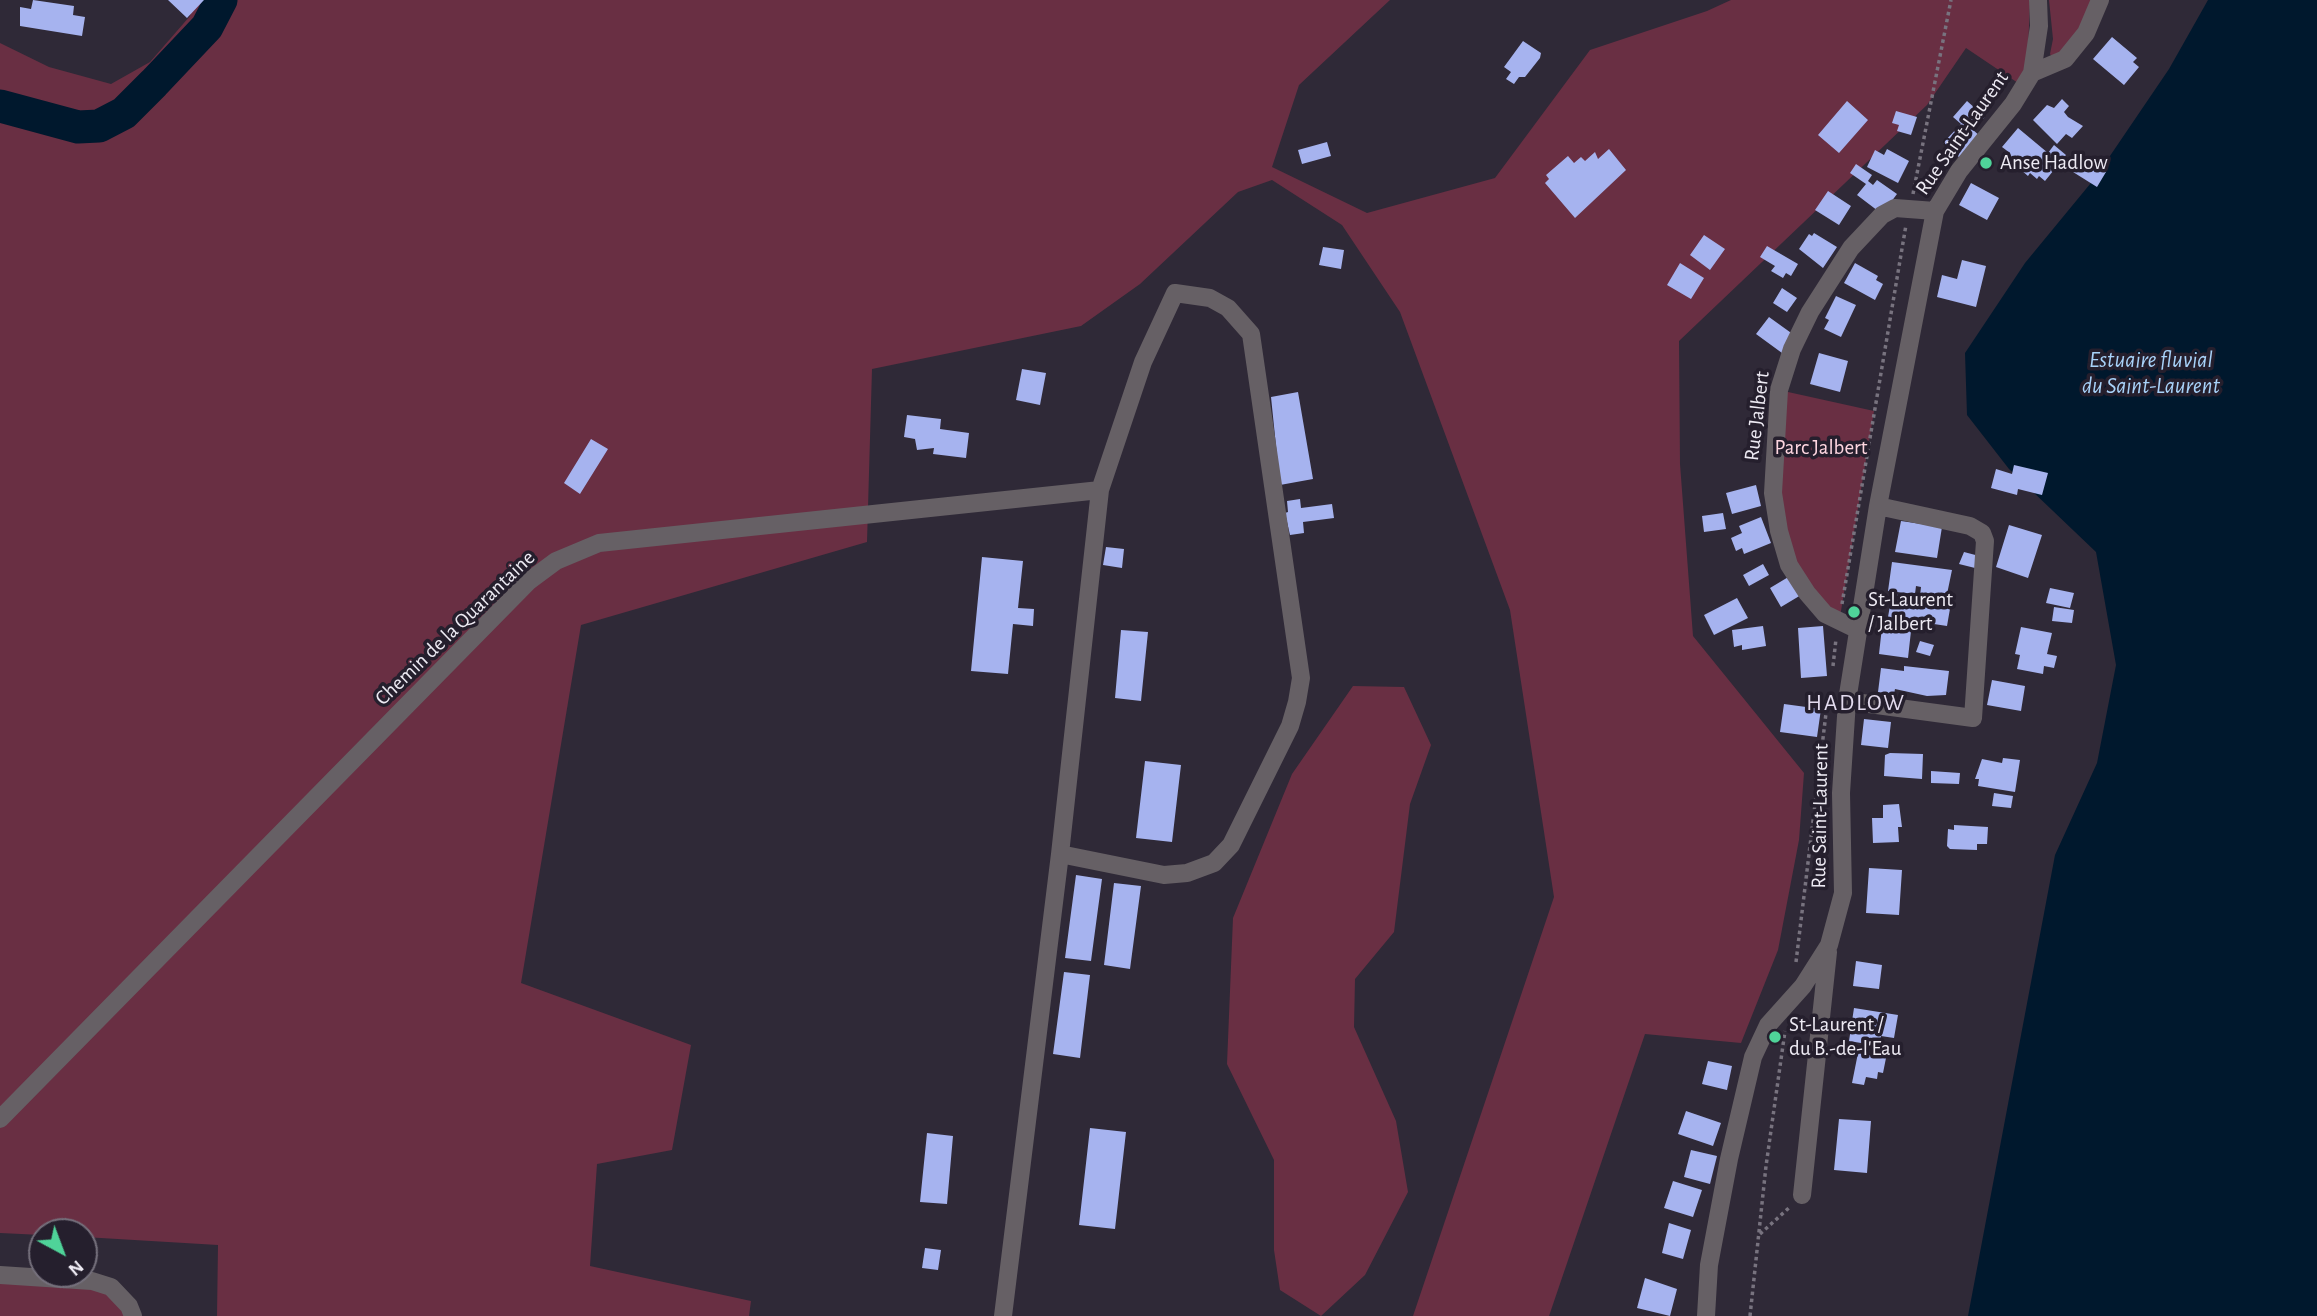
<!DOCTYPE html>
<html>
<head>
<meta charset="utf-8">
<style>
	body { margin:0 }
	#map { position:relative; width:2317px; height:1316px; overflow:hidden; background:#2f2937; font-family:"Alegreya Sans",sans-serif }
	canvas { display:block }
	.north { position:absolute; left:28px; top:1218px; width:70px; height:70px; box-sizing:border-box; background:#251f2d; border:2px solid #75707c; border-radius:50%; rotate:139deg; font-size:19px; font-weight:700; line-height:28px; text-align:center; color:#edeaf3 }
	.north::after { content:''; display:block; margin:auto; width:24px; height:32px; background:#4fd399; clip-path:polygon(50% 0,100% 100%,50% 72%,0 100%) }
</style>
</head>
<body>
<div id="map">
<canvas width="2317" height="1316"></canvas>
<div class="north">N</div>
</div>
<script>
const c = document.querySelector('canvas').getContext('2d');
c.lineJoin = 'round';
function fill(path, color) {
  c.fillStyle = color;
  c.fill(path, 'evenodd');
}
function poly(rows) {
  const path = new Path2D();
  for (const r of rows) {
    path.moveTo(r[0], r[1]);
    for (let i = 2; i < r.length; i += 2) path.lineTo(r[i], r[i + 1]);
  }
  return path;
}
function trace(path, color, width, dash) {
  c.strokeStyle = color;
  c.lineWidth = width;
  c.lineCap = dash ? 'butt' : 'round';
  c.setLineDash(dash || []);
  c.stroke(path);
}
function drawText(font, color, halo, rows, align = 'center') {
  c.font = font + ' "Alegreya Sans",sans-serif';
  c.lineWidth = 7;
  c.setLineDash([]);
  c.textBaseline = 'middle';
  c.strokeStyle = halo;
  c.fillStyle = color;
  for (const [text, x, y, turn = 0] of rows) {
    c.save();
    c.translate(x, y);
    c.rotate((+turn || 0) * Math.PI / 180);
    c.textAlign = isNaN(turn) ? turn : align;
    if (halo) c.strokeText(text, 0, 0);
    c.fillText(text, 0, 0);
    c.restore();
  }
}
fill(poly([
	[194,0,1390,0,1299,85,1272,167,1367,213,1495,178,1590,50,1707,11,1731,0,2030,0,2028,52,2021,85,1966,48,1927,105,1679,341,1680,464,1693,636,1804,773,1799,840,1778,950,1741,1043,1645,1034,1549,1316,1413,1316,1554,897,1510,610,1400,312,1342,225,1272,180,1238,192,1140,284,1081,326,872,369,867,542,581,625,521,983,691,1045,672,1150,597,1164,590,1266,751,1301,749,1316,217,1316,218,1245,84,1237,84,1232,42,1232,42,1235,0,1233,0,43,49,67,111,84,150,62,190,16],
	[2049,0,2094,0,2078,37,2054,60,2050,54,2053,39],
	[1779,390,1874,411,1839,623,1825,614,1779,531],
	[1353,686,1404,687,1431,745,1410,804,1394,932,1355,979,1354,1027,1396,1121,1408,1192,1365,1275,1321,1316,1280,1290,1274,1250,1274,1160,1227,1064,1233,918,1292,774],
	[0,1275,92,1281,133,1316,0,1316]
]), '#692f43');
fill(poly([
	[2208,0,2317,0,2317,1316,1968,1316,2055,855,2097,763,2116,665,2096,552,2009,469,1967,415,1965,353,2025,263,2095,178,2169,69]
]), '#00182d');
trace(poly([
	[0,106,78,127,99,126,124,113,154,83,207,27,221,0]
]), '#00182d', 33);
fill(poly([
	[33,0,74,6,73,15,85,17,82,36,20,26,20,7,31,9],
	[168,0,204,0,187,18],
	[2112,37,2137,58,2133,62,2139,67,2124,85,2093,59],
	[1523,41,1541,53,1540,58,1525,77,1519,77,1514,84,1506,79,1511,72,1504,67],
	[2062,99,2069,106,2064,112,2068,117,2083,126,2072,138,2066,134,2057,144,2033,120,2047,105,2054,108],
	[1847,101,1868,120,1839,153,1818,135],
	[1967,101,1985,117,1973,130,1980,136,1960,158,1943,143,1961,124,1953,117],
	[1896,111,1917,117,1911,135,1897,131,1899,125,1892,123],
	[2018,128,2048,153,2054,145,2066,155,2045,181,2039,176,2037,179,2030,173,2028,176,2006,157,2010,153,2002,147],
	[1327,142,1331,156,1302,164,1298,150],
	[1609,149,1626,170,1575,218,1545,183,1549,179,1546,175,1568,156,1574,163,1581,157,1585,161,1595,152,1598,159],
	[1887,149,1909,161,1898,183,1867,167,1875,150,1884,155],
	[2074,153,2106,172,2097,187,2065,167],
	[1856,164,1872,175,1868,181,1873,185,1877,180,1897,194,1882,214,1857,195,1866,184,1850,173],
	[1971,183,1999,198,1987,220,1959,205],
	[1828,191,1851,206,1839,225,1815,210],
	[1814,233,1837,247,1823,268,1799,249,1809,234,1812,236],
	[1704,235,1725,249,1710,270,1690,255],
	[1767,246,1798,264,1791,276,1786,273,1783,278,1771,271,1775,266,1760,257],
	[1323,247,1344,250,1341,269,1319,265],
	[1962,260,1986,266,1976,307,1937,297,1942,275,1957,279],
	[1680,263,1704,278,1691,299,1667,285],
	[1855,263,1878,276,1876,280,1883,284,1875,300,1844,283],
	[1782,288,1797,298,1787,312,1773,303],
	[1836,296,1856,305,1841,337,1824,329,1829,320,1825,318],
	[1769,317,1794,335,1782,353,1756,334],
	[1819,353,1848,361,1840,392,1810,384],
	[1022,369,1046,373,1040,405,1016,400],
	[1298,392,1313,479,1280,485,1271,397],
	[907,415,941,419,940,429,969,433,966,458,933,454,934,448,917,450,915,439,904,437],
	[591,439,608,449,580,494,564,483],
	[2014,465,2048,473,2042,495,2018,489,2017,495,1991,488,1996,469,2012,474],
	[1756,485,1761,506,1732,514,1726,493],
	[1300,499,1301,508,1332,504,1334,518,1303,522,1304,533,1290,535,1285,513,1288,512,1287,501],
	[1723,513,1726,529,1704,532,1702,516],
	[1761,517,1771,543,1744,554,1742,548,1736,551,1731,538,1742,533,1739,526],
	[1901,521,1942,527,1937,558,1895,552],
	[2009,525,2042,535,2028,578,1996,567],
	[1106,547,1124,549,1122,568,1103,565],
	[1964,552,1983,557,1979,569,1959,564],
	[982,557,1023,561,1018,608,1034,609,1033,626,1013,624,1008,674,971,671],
	[1892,562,1952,570,1946,599,1920,596,1921,587,1916,586,1915,594,1888,591],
	[1763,564,1769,575,1749,586,1743,575],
	[1790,576,1801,595,1781,607,1770,588],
	[2050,588,2074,593,2070,608,2046,603],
	[1892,594,1951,603,1947,626,1888,617],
	[1737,598,1748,618,1714,635,1704,615],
	[2054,607,2074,610,2072,623,2052,621],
	[1763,626,1766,646,1742,650,1742,645,1734,647,1732,630],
	[1823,626,1827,676,1801,678,1798,628],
	[1882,627,1911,631,1908,658,1879,654],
	[2021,627,2052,633,2047,654,2057,656,2054,668,2044,666,2043,674,2017,669,2020,655,2015,654],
	[1121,630,1148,632,1141,701,1115,698],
	[1920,641,1934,645,1930,656,1916,652],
	[1904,666,1949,671,1946,695,1927,696,1895,689,1894,694,1878,692,1881,668,1904,671],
	[1992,680,2025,686,2021,711,1987,705],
	[1784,704,1821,709,1817,737,1780,732],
	[1864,719,1891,722,1888,748,1861,745],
	[1890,753,1923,754,1922,779,1884,776,1885,755],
	[2003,758,2020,760,2015,792,1978,786,1979,779,1975,779,1982,759,2002,763],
	[1145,761,1181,765,1172,842,1136,838],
	[1931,771,1960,773,1959,784,1931,783],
	[1994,793,2013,796,2011,808,1992,806],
	[1899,804,1902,827,1898,827,1899,842,1873,843,1872,818,1883,818,1883,805],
	[1954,825,1988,827,1987,844,1977,844,1977,850,1950,849,1947,846,1948,829,1954,830],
	[1869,868,1902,870,1899,915,1866,913],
	[1076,875,1102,879,1091,961,1065,958],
	[1114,883,1141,886,1130,969,1104,965],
	[1856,961,1882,965,1879,989,1853,986],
	[1064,972,1090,975,1080,1058,1053,1054],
	[1854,1008,1898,1015,1894,1038,1881,1036,1879,1046,1849,1041],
	[1858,1053,1886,1058,1883,1073,1878,1072,1877,1079,1866,1077,1864,1085,1852,1083],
	[1708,1061,1732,1066,1727,1090,1702,1084],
	[1686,1111,1721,1123,1713,1146,1678,1134],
	[1839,1119,1871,1121,1867,1173,1834,1170],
	[1090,1128,1126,1132,1115,1229,1079,1225],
	[927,1133,953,1136,947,1204,920,1202],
	[1691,1150,1717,1156,1710,1184,1684,1177],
	[1673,1181,1702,1190,1693,1217,1664,1208],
	[1669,1223,1691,1230,1683,1259,1662,1253],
	[925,1248,941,1250,938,1270,922,1268],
	[1645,1278,1677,1289,1670,1316,1637,1308]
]), '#a6b3ef');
trace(poly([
	[1913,194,1951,0],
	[1842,604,1906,225],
	[1833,666,1836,639],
	[1796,962,1827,705],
	[1760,1234,1791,1206],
	[1750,1316,1766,1166,1785,1031]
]), '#78737f', 3.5, [3.5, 3.5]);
trace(poly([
	[2032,73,2065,59,2086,33,2100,0],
	[1858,630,1825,614,1807,593,1789,565,1779,531,1773,493,1779,390,1792,349,1810,312,1851,248,1882,215,1895,208,1935,211],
	[1847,701,1973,718,1985,541,1982,533,1970,526,1878,506],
	[0,1119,529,581,556,561,599,543,1100,490],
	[1802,1195,1828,952],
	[0,1275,92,1281,111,1287,129,1306,133,1316],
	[1003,1316,1060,854,1100,490,1143,362,1175,293,1210,298,1228,308,1251,334,1301,678,1297,702,1290,726,1231,845,1214,863,1187,873,1164,875,1060,854],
	[1706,1316,1709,1265,1729,1159,1753,1057,1768,1025,1803,986,1829,945,1843,893,1841,793,1847,701,1878,506,1935,211,1959,171,2013,104,2032,73,2039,26,2038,0]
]), '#666065', 18);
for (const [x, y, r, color] of [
	[1986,163,7,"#4fd399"],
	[1854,612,7,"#4fd399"],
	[1775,1037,7,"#4fd399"]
]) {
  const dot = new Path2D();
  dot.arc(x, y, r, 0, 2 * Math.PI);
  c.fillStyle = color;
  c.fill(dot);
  trace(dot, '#251f2d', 2.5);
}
drawText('21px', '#edeaf3', '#251f2d', [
	["Rue Saint-Laurent",1962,133,-55],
	["Rue Jalbert",1757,416,-83],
	["Chemin de la Quarantaine",455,628,-44],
	["Rue Saint-Laurent",1820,816,-89]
]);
drawText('21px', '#edeaf3', '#251f2d', [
	["Anse Hadlow",2000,163],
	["St-Laurent",1868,600],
	["/ Jalbert",1868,624],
	["St-Laurent /",1789,1025],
	["du B.-de-l'Eau",1789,1049]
], 'left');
drawText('21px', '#fed6e0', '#251f2d', [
	["Parc Jalbert",1821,448]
]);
drawText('italic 23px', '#a8d2f9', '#251f2d', [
	["Estuaire fluvial",2151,360],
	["du Saint-Laurent",2151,386]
]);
c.letterSpacing = '2px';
drawText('23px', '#e3dbee', '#251f2d', [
	["HADLOW",1856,703]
]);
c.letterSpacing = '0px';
</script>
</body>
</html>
